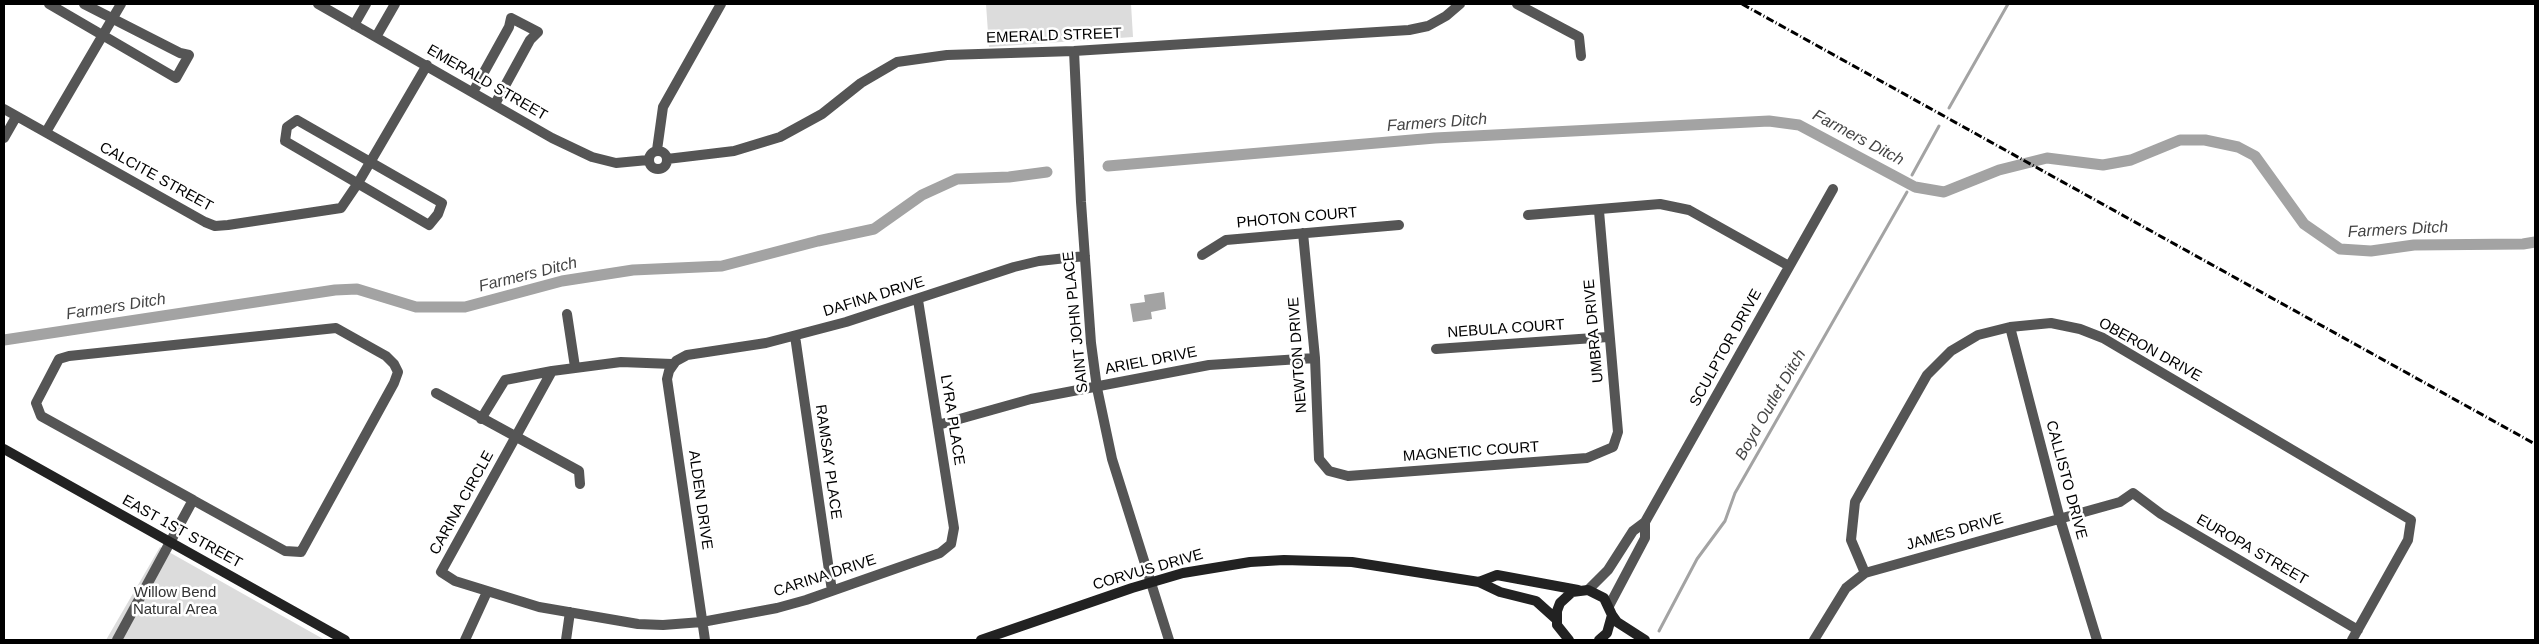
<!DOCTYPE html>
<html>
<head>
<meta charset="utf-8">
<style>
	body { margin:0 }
	#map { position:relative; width:2539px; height:644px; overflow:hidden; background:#fff; font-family:Arial,sans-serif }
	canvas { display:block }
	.frame { position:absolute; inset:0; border:5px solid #000; pointer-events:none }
</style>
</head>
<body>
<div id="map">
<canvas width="2539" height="644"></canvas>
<div class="frame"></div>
</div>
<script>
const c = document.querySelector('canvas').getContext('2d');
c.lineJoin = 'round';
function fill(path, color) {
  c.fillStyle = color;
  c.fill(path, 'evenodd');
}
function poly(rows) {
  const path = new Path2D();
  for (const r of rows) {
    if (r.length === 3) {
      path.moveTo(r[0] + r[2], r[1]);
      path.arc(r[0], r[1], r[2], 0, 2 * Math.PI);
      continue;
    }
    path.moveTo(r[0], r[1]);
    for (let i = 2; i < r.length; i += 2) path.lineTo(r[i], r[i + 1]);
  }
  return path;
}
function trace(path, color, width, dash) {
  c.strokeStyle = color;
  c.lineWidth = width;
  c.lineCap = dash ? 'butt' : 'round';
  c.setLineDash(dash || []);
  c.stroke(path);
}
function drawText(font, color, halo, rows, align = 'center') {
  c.font = font + ' Arial,sans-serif';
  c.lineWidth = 5;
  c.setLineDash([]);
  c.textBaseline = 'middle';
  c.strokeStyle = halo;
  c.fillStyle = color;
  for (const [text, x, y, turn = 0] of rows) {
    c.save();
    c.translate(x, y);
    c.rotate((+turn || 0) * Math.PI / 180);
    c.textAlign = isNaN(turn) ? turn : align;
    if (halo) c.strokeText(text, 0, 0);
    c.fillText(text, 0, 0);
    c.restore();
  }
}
fill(poly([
	[986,4,1131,4,1133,37,989,47],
	[160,547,325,640,106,640]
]), '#dcdcdc');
fill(poly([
	[1164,292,1166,309,1151,312,1152,319,1133,322,1130,304,1145,302,1144,295]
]), '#a3a3a3');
trace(poly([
	[1949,108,2008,4],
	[1912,175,1939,126],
	[1659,631,1697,559,1725,521,1735,493,1907,192]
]), '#a3a3a3', 3);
trace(poly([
	[1108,166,1435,138,1769,121,1799,125,1915,187,1944,192,1999,170,2047,158,2103,165,2131,160,2180,140,2205,140,2238,147,2255,156,2304,224,2340,249,2371,251,2414,245,2523,244,2535,242],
	[4,340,335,290,357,289,416,307,465,307,562,281,633,270,722,266,818,241,874,229,922,195,957,179,1009,177,1047,172]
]), '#a3a3a3', 11);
trace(poly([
	[49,4,176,78,189,55,180,53,84,4],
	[318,4,552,138,592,157,616,163,648,160],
	[1517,4,1579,37,1581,56],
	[354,25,366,4],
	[376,37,395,4],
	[1074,51,1081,202,1091,343,1097,388,1112,459,1169,640],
	[473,92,509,27,511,18,538,32,530,40,495,104],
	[4,109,205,222,215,226,228,225,341,208,358,183,427,65],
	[297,120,442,203,438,214,429,225,285,141,287,127,297,120],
	[46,132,121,4],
	[4,138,16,117],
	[657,150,663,107,721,4],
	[658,160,9],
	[667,159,734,151,780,137,822,114,861,83,897,62,947,55,1074,51,1409,30,1428,26,1446,16,1460,4],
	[1528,215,1660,204,1689,210,1789,266],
	[1303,233,1315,358,1319,459,1329,471,1348,476,1587,458,1613,447,1618,432,1599,211],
	[1202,255,1226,240,1399,225],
	[567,314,575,367],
	[2010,327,2060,519,2097,640],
	[795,336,832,591],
	[1436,349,1608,337],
	[672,364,621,362,552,371,441,572,455,581,539,607,638,624,663,625,702,622,777,608,806,600,940,553,951,544,954,528,918,300],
	[436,393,579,471,580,484],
	[481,419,505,380,552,371],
	[938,425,1031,399,1209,365,1315,358],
	[1865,573,1851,540,1855,502,1927,375,1951,351,1978,335,2010,327,2051,323,2080,329,2103,338,2411,520,2408,540,2352,640],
	[1588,590,1608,570,1633,531,1645,522,1833,189],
	[1609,606,1645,538,1645,522],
	[117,640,193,500,285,551,301,552,394,383,398,372,394,364,386,356,336,328,69,356,59,359,36,403,41,416,193,500],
	[465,640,487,592],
	[566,640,570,612],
	[705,640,667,379,669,371,676,361,687,355,766,343,846,322,1014,267,1039,261,1085,256],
	[1814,640,1846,588,1865,573,2120,502,2133,493,2161,514,2358,630]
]), '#555', 10);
trace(poly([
	[4,449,345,640],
	[1479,582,1497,575,1578,590],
	[1612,615,1617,622,1645,640],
	[981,640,1132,588,1183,573,1250,562,1284,560,1352,562,1479,582,1500,592,1536,601,1556,619],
	[1569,640,1557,625,1557,611,1560,603,1572,592,1588,590,1604,598,1612,615,1607,633,1599,640]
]), '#222', 10);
trace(poly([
	[1742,4,2535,444]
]), '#000', 3, [8, 2.5, 1, 2.5]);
drawText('15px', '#000', '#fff', [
	["EMERALD STREET",1054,36,-2],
	["EMERALD STREET",487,83,30],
	["CALCITE STREET",156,177,29],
	["PHOTON COURT",1297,218,-5],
	["DAFINA DRIVE",874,297,-17],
	["SAINT JOHN PLACE",1076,322,-96],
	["NEBULA COURT",1506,329,-4],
	["UMBRA DRIVE",1594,331,-95],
	["SCULPTOR DRIVE",1726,348,-61],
	["OBERON DRIVE",2150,350,29],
	["NEWTON DRIVE",1298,355,-94],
	["ARIEL DRIVE",1151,361,-11],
	["LYRA PLACE",952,420,81],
	["MAGNETIC COURT",1471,452,-4],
	["RAMSAY PLACE",828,462,82],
	["CALLISTO DRIVE",2066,480,75],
	["ALDEN DRIVE",700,500,82],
	["CARINA CIRCLE",462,503,-61],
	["EAST 1ST STREET",182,532,29],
	["JAMES DRIVE",1955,532,-16],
	["EUROPA STREET",2252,550,30],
	["CORVUS DRIVE",1148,570,-16],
	["CARINA DRIVE",825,576,-18]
]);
drawText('15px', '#333', '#fff', [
	["Willow Bend",175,593],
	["Natural Area",175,610]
]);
drawText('italic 16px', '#444', '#fff', [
	["Farmers Ditch",1437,123,-4],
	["Farmers Ditch",1858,138,28],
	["Farmers Ditch",2398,230,-3],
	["Farmers Ditch",528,275,-14],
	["Farmers Ditch",116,307,-9],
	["Boyd Outlet Ditch",1771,405,-60]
]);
</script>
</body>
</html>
